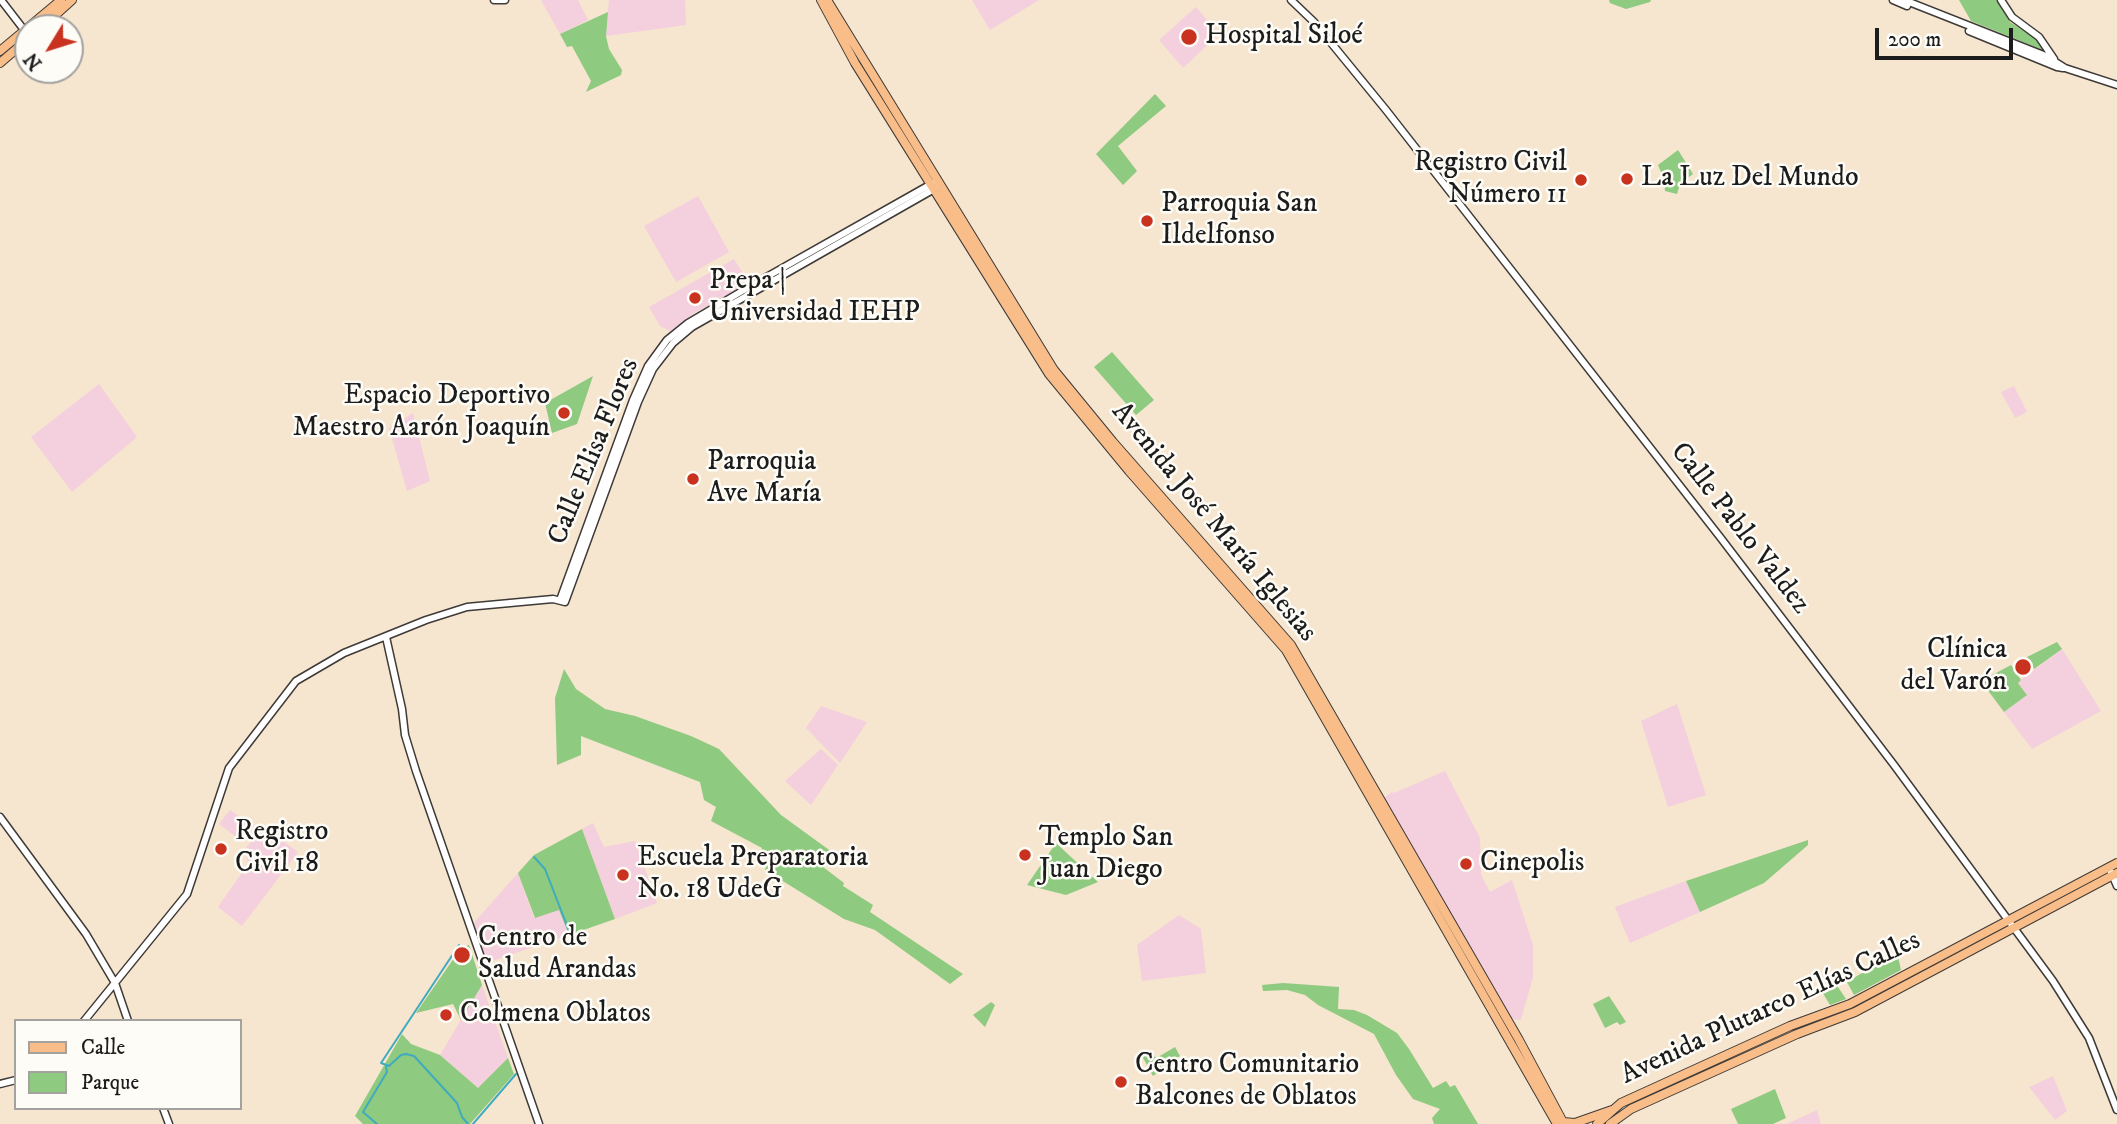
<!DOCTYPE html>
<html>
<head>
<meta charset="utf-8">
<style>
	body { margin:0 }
	#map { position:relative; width:2117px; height:1124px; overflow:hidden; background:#f6e5cf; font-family:"IM FELL DW Pica",serif }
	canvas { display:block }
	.legend { position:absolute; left:14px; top:1019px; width:228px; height:91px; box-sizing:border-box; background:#fdfcf7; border:2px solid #a3a29f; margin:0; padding:9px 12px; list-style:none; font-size:21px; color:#1c1c1c }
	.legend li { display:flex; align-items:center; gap:14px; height:35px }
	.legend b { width:35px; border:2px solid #a3a29f }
	.north { position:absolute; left:14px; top:14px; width:70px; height:70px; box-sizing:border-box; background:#fdfcf7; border:2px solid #a3a29f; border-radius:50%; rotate:232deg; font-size:19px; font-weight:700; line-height:28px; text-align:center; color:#1c1c1c }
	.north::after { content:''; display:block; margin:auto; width:24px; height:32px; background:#c8321e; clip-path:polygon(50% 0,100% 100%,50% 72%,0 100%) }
	.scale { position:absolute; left:1875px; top:28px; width:138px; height:32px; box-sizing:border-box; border:4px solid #1c1c1c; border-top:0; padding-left:9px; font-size:21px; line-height:24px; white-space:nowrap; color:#1c1c1c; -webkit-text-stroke:5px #fdfcf7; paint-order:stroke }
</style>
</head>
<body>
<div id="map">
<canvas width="2117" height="1124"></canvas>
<ul class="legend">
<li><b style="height:9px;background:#f8bd89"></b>Calle</li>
<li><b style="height:19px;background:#8eca7f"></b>Parque</li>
</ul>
<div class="north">N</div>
<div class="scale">200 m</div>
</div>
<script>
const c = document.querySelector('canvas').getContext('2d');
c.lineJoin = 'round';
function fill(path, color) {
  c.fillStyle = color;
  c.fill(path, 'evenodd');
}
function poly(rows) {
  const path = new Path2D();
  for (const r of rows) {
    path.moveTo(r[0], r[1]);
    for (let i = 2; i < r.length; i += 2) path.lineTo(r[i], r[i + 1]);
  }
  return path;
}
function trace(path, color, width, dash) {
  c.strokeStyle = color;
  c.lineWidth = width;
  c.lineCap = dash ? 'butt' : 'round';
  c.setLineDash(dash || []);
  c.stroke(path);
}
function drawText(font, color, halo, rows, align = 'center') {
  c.font = font + ' "IM FELL DW Pica",serif';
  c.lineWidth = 5;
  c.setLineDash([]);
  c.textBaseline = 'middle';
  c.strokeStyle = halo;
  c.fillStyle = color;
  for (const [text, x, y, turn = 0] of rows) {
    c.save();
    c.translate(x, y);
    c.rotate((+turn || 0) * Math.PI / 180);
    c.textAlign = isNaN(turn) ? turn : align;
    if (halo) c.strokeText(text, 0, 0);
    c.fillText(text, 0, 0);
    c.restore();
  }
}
fill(poly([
	[541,0,578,0,588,20,560,34],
	[609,0,685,0,686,25,606,36],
	[972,0,1039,0,990,30],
	[1196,7,1219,34,1183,68,1159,40],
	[698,196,729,252,676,282,644,226],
	[734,259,749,283,696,312,670,331,660,326,649,307],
	[99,384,137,437,72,492,31,437],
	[2014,386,2027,412,2015,418,2001,392],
	[413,413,430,481,407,491,389,428],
	[2062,649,2101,711,2032,749,2004,712,2027,695,2018,682],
	[1677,704,1706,795,1668,807,1641,721],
	[821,706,867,722,840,763,806,728],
	[821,749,838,765,811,805,785,781],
	[1445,771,1480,838,1481,875,1490,892,1512,880,1533,945,1533,977,1521,1020,1513,1019,1509,1015,1384,798,1392,792,1394,793],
	[230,810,254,827,251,831,254,833,250,839,236,837,219,824],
	[593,823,604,847,635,841,657,903,615,919,582,829],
	[262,828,274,838,276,836,298,852,242,926,218,907,248,864,245,849],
	[518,873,534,918,560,909,569,935,486,963,472,925],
	[1686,881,1700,912,1630,943,1615,907],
	[1179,915,1201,929,1206,973,1142,981,1137,945],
	[482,985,508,1058,478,1088,440,1055],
	[2053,1076,2067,1111,2055,1120,2029,1087],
	[1817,1110,1821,1124,1787,1124]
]), '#f4cfdd');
fill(poly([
	[1609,0,1651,0,1650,2,1626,9,1610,3],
	[1959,0,1997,0,2010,22,2036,39,2043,50,1971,21],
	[608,12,606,36,609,49,622,70,621,75,586,92,591,81,572,46,567,47,560,34],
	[1155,94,1166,106,1118,146,1137,171,1123,185,1096,154],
	[1678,150,1693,174,1680,184,1677,194,1665,191,1663,177,1658,165],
	[1112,352,1154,400,1136,415,1094,367],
	[593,376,577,424,552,433,545,403],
	[2057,642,2062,649,2034,669,2027,657],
	[2011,665,2021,680,2018,683,2027,695,2004,712,1981,681],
	[564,669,576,689,605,709,635,716,691,736,719,749,781,815,832,852,823,867,844,883,843,886,873,905,870,912,963,974,950,984,875,930,844,919,765,870,770,857,760,852,762,848,711,821,716,807,704,800,700,782,581,736,581,755,557,765,555,698],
	[582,829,615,919,569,935,559,910,535,918,518,873,534,855],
	[1808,840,1808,845,1764,883,1700,912,1686,881],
	[1056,843,1098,882,1066,895,1027,885],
	[469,945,482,985,461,1020,453,1004,416,1013,461,948],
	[1897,952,1901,970,1854,995,1847,982],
	[1283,983,1339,987,1338,1009,1354,1010,1367,1015,1397,1033,1409,1049,1433,1088,1446,1081,1450,1087,1455,1085,1478,1124,1434,1124,1432,1118,1440,1109,1413,1099,1396,1075,1374,1034,1318,1005,1305,995,1287,990,1263,991,1262,985],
	[1836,984,1846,999,1830,1005,1821,990],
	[1609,996,1626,1022,1620,1025,1617,1022,1605,1028,1593,1004],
	[991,1002,995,1005,985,1027,973,1015],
	[402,1034,411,1044,440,1055,478,1088,508,1058,514,1074,470,1124,363,1124,355,1116],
	[1175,1047,1180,1056,1163,1066,1158,1057],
	[1151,1050,1163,1069,1153,1076,1142,1056],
	[1775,1089,1786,1118,1773,1124,1738,1124,1731,1109]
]), '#8eca7f');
trace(poly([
	[534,857,545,869,571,936],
	[459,945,381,1063,389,1066,401,1055,406,1054,414,1056,457,1103,462,1117,468,1124],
	[377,1124,363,1112,387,1072,386,1067],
	[473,1124,516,1074]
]), '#40abbf', 2);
const minor = poly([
	[1,0,28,35],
	[494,0,505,0],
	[1291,0,1314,22,1386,110,1720,537,1894,765,2053,981,2089,1038,2117,1110],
	[1893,0,1907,6],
	[1904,0,2046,56,2065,68,2117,85],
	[2001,0,2012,17,2039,37,2054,59],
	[1969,31,2057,67,2063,68],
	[560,600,633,400,648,366,667,340,688,323,754,284,933,183],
	[386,637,402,709,405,735,416,771,539,1124],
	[0,817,86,934,115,983,128,1021],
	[2111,872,2117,886],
	[84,1021,187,894,229,768,296,681,344,653,426,620,467,607,553,599,565,602,638,402,653,369,673,343,692,327,936,188],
	[0,1084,16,1080],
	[163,1108,169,1124]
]);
const major = poly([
	[821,0,855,63,1049,374,1129,471,1286,650,1557,1124],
	[827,0,1054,370,1113,442,1291,645,1519,1040,1564,1124],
	[41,28,72,0],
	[0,51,61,0],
	[0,63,28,39],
	[1563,1122,1575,1123,1612,1110],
	[1597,1124,1621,1103,1790,1026,1850,1004,2117,863],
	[1610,1124,1631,1109,1797,1034,1855,1012,2117,873]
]);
trace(minor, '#3d3a37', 9);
trace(major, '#3d3a37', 10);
trace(minor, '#fff', 6);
trace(major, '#f8bd89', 8);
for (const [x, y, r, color] of [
	[1189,37,9,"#c8321e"],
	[1627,179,7,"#c8321e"],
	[1581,180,7,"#c8321e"],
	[1147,221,7,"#c8321e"],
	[695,298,7,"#c8321e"],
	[564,413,7,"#c8321e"],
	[693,479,7,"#c8321e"],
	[2023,667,9,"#c8321e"],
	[221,849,7,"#c8321e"],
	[1025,855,7,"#c8321e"],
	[1466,864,7,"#c8321e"],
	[623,875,7,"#c8321e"],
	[462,955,9,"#c8321e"],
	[446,1015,7,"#c8321e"],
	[1121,1082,7,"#c8321e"]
]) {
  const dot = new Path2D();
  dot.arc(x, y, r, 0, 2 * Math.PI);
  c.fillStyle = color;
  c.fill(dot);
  trace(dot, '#fdfcf7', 2.5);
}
drawText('28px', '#1c1c1c', '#fdfcf7', [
	["Hospital Siloé",1205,37],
	["Registro Civil",1567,164,"right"],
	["Número 11",1567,196,"right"],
	["La Luz Del Mundo",1641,179],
	["Parroquia San",1161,205],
	["Ildelfonso",1161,237],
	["Prepa |",709,282],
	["Universidad IEHP",709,314],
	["Espacio Deportivo",550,397,"right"],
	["Maestro Aarón Joaquín",550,429,"right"],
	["Parroquia",707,463],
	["Ave María",707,495],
	["Clínica",2007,651,"right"],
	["del Varón",2007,683,"right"],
	["Registro",235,833],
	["Civil 18",235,865],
	["Templo San",1039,839],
	["Juan Diego",1039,871],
	["Escuela Preparatoria",637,859],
	["No. 18 UdeG",637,891],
	["Cinepolis",1480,864],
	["Centro de",478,939],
	["Salud Arandas",478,971],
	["Colmena Oblatos",460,1015],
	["Centro Comunitario",1135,1066],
	["Balcones de Oblatos",1135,1098]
], 'left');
drawText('28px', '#1c1c1c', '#fdfcf7', [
	["Calle Elisa Flores",595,452,-68],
	["Avenida José María Iglesias",1213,523,50],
	["Calle Pablo Valdez",1739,529,52],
	["Avenida Plutarco Elías Calles",1771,1009,-25]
]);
</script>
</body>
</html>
